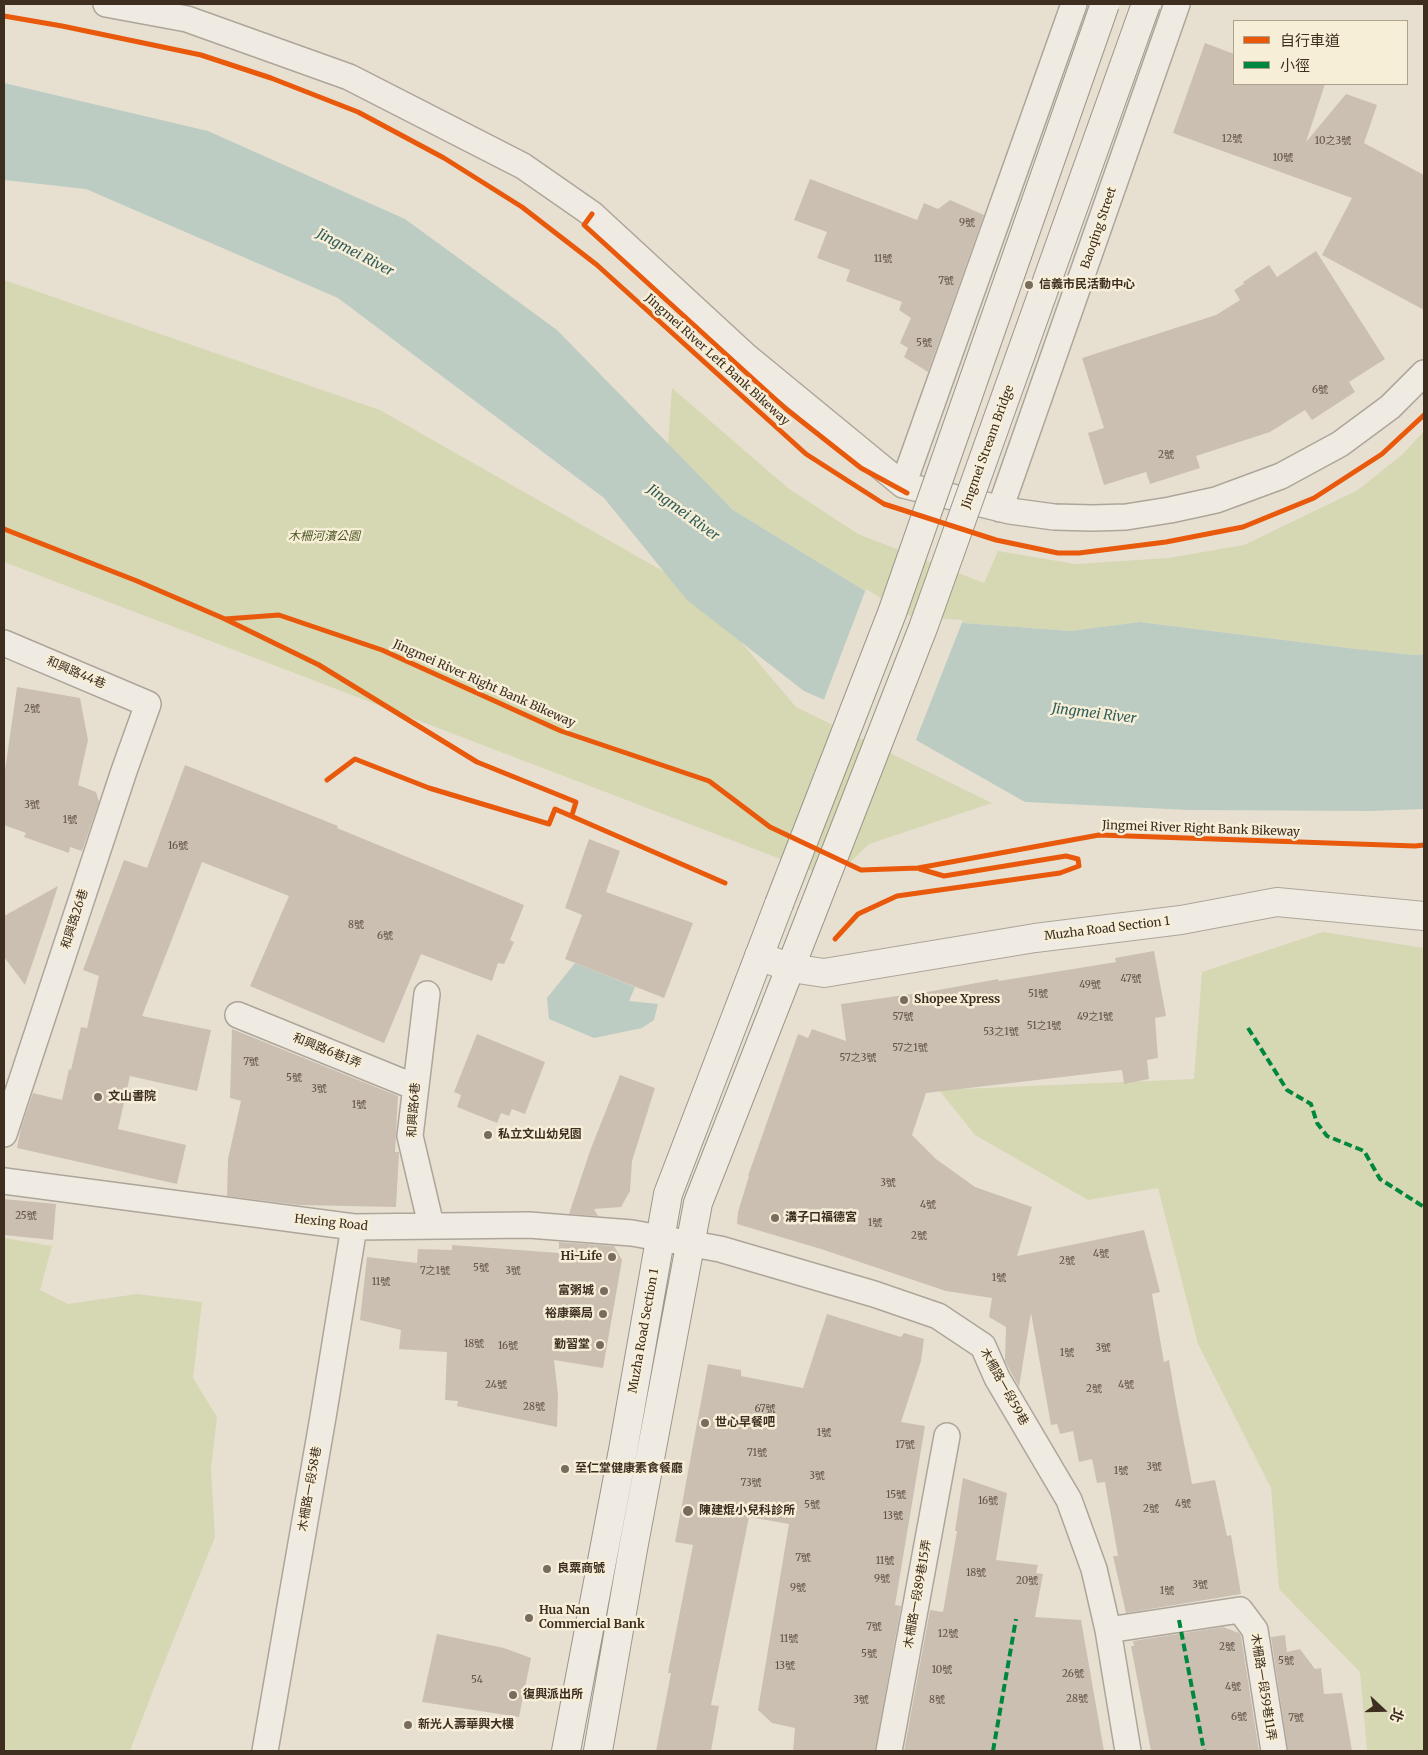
<!DOCTYPE html>
<html>
<head>
<meta charset="utf-8">
<style>
	body { margin:0 }
	#map { position:relative; width:1428px; height:1755px; overflow:hidden; background:#e7e0d1; font-family:Merriweather,"Noto Sans TC",serif }
	canvas { display:block }
	.frame { position:absolute; inset:0; border:5px solid #3d2e20; pointer-events:none }
	.legend { position:absolute; left:1233px; top:20px; width:175px; height:65px; box-sizing:border-box; background:#f7eed8; border:1px solid #ada18e; margin:0; padding:6px 9px; list-style:none; font-size:15px; color:#3d2e20 }
	.legend li { display:flex; align-items:center; gap:10px; height:25px }
	.legend b { width:25px; border:1px solid #ada18e }
	.north { position:absolute; left:1358px; top:1685px; width:50px; height:50px; -webkit-text-stroke:4px #f7eed8; paint-order:stroke; rotate:111deg; font-size:14px; font-weight:700; line-height:20px; text-align:center; color:#3d2e20 }
	.north::after { content:''; display:block; margin:auto; width:18px; height:22px; background:#3d2e20; clip-path:polygon(50% 0,100% 100%,50% 72%,0 100%) }
</style>
</head>
<body>
<div id="map">
<canvas width="1428" height="1755"></canvas>
<div class="frame"></div>
<ul class="legend">
<li><b style="height:6px;background:#e8590c"></b>自行車道</li>
<li><b style="height:6px;background:#00873e"></b>小徑</li>
</ul>
<div class="north">北</div>
</div>
<script>
const c = document.querySelector('canvas').getContext('2d');
c.lineJoin = 'round';
function fill(path, color) {
  c.fillStyle = color;
  c.fill(path, 'evenodd');
}
function poly(rows) {
  const path = new Path2D();
  for (const r of rows) {
    path.moveTo(r[0], r[1]);
    for (let i = 2; i < r.length; i += 2) path.lineTo(r[i], r[i + 1]);
  }
  return path;
}
function trace(path, color, width, dash) {
  c.strokeStyle = color;
  c.lineWidth = width;
  c.lineCap = dash ? 'butt' : 'round';
  c.setLineDash(dash || []);
  c.stroke(path);
}
function drawText(font, color, halo, rows, align = 'center') {
  c.font = font + ' Merriweather,"Noto Sans TC",serif';
  c.lineWidth = 5;
  c.setLineDash([]);
  c.textBaseline = 'middle';
  c.strokeStyle = halo;
  c.fillStyle = color;
  for (const [text, x, y, turn = 0] of rows) {
    c.save();
    c.translate(x, y);
    c.rotate((+turn || 0) * Math.PI / 180);
    c.textAlign = isNaN(turn) ? turn : align;
    if (halo) c.strokeText(text, 0, 0);
    c.fillText(text, 0, 0);
    c.restore();
  }
}
fill(poly([
	[4,280,380,410,698,591,796,707,992,803,869,844,833,879,4,562],
	[672,388,788,488,858,534,984,583,998,551,1075,564,1168,558,1244,545,1358,490,1404,453,1424,431,1424,654,1414,655,1356,649,1141,622,1070,631,911,619,733,510,668,444],
	[1323,932,1424,948,1424,1751,1367,1751,1360,1672,1279,1589,1271,1488,1198,1344,1158,1188,1088,1200,975,1135,939,1090,1194,1079,1202,972],
	[4,1238,52,1246,40,1290,68,1304,137,1294,202,1302,193,1378,217,1417,211,1469,215,1537,154,1688,130,1751,4,1751]
]), '#d6d7b3');
fill(poly([
	[4,83,208,131,405,219,557,330,733,510,911,619,1070,631,1140,622,1356,649,1414,655,1424,654,1424,809,1371,811,1188,810,1025,802,916,740,804,691,687,600,604,498,338,298,86,189,4,180],
	[575,963,635,987,629,1001,658,1004,654,1020,642,1028,594,1038,549,1019,547,998]
]), '#bcccc2');
fill(poly([
	[866,589,912,617,963,620,915,742,823,702]
]), '#e7e0d1');
fill(poly([
	[1205,43,1234,54,1234,84,1325,84,1306,142,1346,94,1377,105,1364,143,1424,175,1424,310,1322,255,1352,198,1173,133],
	[810,179,917,220,924,203,938,209,950,200,984,215,928,372,904,357,908,348,900,343,911,318,899,310,902,302,846,281,850,270,817,258,827,232,794,220],
	[1316,251,1385,359,1349,382,1355,392,1312,420,1305,410,1270,432,1196,456,1200,468,1150,484,1146,472,1104,485,1088,433,1104,428,1082,358,1216,315,1240,300,1234,290,1244,284,1243,282,1269,265,1277,277],
	[17,687,80,698,88,740,78,785,96,792,99,802,82,851,70,847,69,853,24,837,26,833,4,825,4,777],
	[185,765,338,826,337,828,524,905,510,940,514,942,504,964,498,963,492,981,421,954,384,1043,250,986,289,896,202,862,142,1016,211,1030,197,1091,130,1076,118,1129,186,1145,177,1184,17,1148,21,1128,33,1093,62,1100,69,1069,71,1070,81,1027,87,1028,99,976,83,970,124,860,147,868],
	[589,839,620,851,606,892,693,923,664,998,565,959,582,915,565,908],
	[58,886,47,920,25,985,4,957,4,916],
	[1154,951,1166,1016,1155,1018,1158,1058,1147,1060,1149,1079,1124,1084,1122,1070,926,1093,912,1135,936,1159,975,1187,1032,1207,1017,1256,1144,1230,1160,1292,1152,1294,1164,1362,1169,1360,1176,1402,1192,1484,1215,1480,1227,1536,1231,1535,1241,1594,1126,1613,1113,1556,1118,1556,1105,1482,1097,1483,1092,1459,1079,1462,1073,1431,1060,1434,1057,1424,1051,1425,1031,1313,1019,1387,1005,1361,1006,1327,989,1317,992,1298,946,1291,821,1249,737,1224,738,1212,749,1176,748,1176,798,1034,808,1038,812,1029,846,1041,841,1004,933,991,998,979,999,981,1116,962,1115,958],
	[232,1029,398,1096,395,1152,399,1152,396,1207,299,1205,227,1196,228,1159,241,1101,230,1098],
	[477,1034,545,1062,525,1114,512,1109,509,1116,501,1113,497,1123,457,1107,461,1095,454,1092],
	[620,1075,655,1088,632,1161,630,1191,621,1207,594,1209,598,1216,569,1214,590,1151],
	[4,1199,56,1204,53,1240,4,1235],
	[559,1242,614,1246,622,1260,603,1368,554,1360,558,1395,557,1427,457,1406,458,1401,445,1400,447,1352,399,1349,401,1330,360,1320,367,1257,417,1263,418,1249,452,1250,452,1245,559,1253],
	[827,1314,901,1337,904,1333,924,1339,921,1361,901,1422,925,1426,895,1605,901,1606,875,1751,793,1751,795,1728,772,1723,758,1710,789,1524,749,1517,711,1705,719,1706,711,1751,656,1751,671,1673,668,1673,693,1545,675,1542,708,1364,741,1370,741,1376,803,1388],
	[963,1478,1007,1493,996,1560,1038,1565,1036,1573,1043,1574,1035,1617,1081,1620,1104,1751,904,1751,930,1610,943,1612,957,1531,955,1531],
	[1223,1627,1239,1633,1241,1636,1259,1751,1151,1751,1131,1646,1134,1646,1133,1641],
	[437,1634,504,1648,531,1658,519,1717,422,1702],
	[1285,1635,1287,1652,1300,1649,1315,1669,1321,1668,1324,1694,1342,1693,1352,1751,1288,1751,1271,1637]
]), '#cbbfb2');
const minor = poly([
	[106,4,187,19,349,77,523,166,592,214,746,356,903,485,1010,511,1054,517,1093,518,1126,517,1170,510,1216,500,1281,476,1340,444,1390,407,1424,373],
	[903,485,1074,4],
	[1000,509,1177,4],
	[4,643,148,704,124,771,4,1134],
	[427,994,410,1136,431,1225],
	[238,1015,415,1087],
	[4,1181,354,1227,529,1225,632,1233,720,1249,874,1294,938,1316,983,1346,997,1378,1069,1500,1094,1569,1108,1630,1128,1751],
	[1108,1630,1240,1610,1255,1630,1274,1751],
	[265,1751,323,1417,354,1227],
	[889,1751,947,1436]
]);
const tertiary = poly([
	[759,956,791,968,824,973,1035,938,1181,920,1277,902,1424,916]
]);
const secondary = poly([
	[566,1751,623,1450,668,1194,779,904],
	[598,1751,633,1549,698,1203,811,915]
]);
trace(minor, '#ada599', 28);
trace(tertiary, '#ada599', 30);
trace(secondary, '#9c958a', 30);
trace(minor, '#efebe3', 25);
trace(tertiary, '#efebe3', 28);
trace(secondary, '#efebe3', 28);
const secondaryBridge = poly([
	[779,904,892,613,1105,4],
	[811,915,923,628,1146,4]
]);
trace(secondaryBridge, '#9c958a', 30, []);
trace(secondaryBridge, '#efebe3', 28);
trace(poly([
	[1248,1028,1287,1090,1311,1104,1317,1123,1327,1136,1364,1151,1380,1179,1424,1207],
	[1179,1620,1204,1751],
	[993,1751,1016,1619]
]), '#00873e', 4, [8, 4]);
trace(poly([
	[4,16,62,26,201,55,271,78,358,112,444,158,522,207,597,265,806,454,884,504,996,540,1058,553,1079,553,1166,542,1243,527,1314,498,1382,454,1424,415],
	[592,214,584,225,786,409,861,468,907,493],
	[4,529,137,581,225,619,319,665,477,762,576,802,572,815],
	[225,619,279,615,382,650,561,731,709,781,770,827,861,870,918,868,1099,835,1415,846,1424,845],
	[327,780,355,759,429,788,549,824,555,809,725,883],
	[835,939,858,914,897,896,1060,873,1079,866,1078,859,1066,856,944,876,920,869]
]), '#e8590c', 5);
for (const [x, y, r, color] of [
	[1029,285,5,"#786c5e"],
	[904,1000,5,"#786c5e"],
	[98,1097,5,"#786c5e"],
	[488,1135,5,"#786c5e"],
	[775,1218,5,"#786c5e"],
	[612,1257,5,"#786c5e"],
	[604,1291,5,"#786c5e"],
	[603,1314,5,"#786c5e"],
	[600,1345,5,"#786c5e"],
	[705,1423,5,"#786c5e"],
	[565,1469,5,"#786c5e"],
	[688,1511,6,"#786c5e"],
	[547,1569,5,"#786c5e"],
	[529,1618,5,"#786c5e"],
	[513,1695,5,"#786c5e"],
	[408,1725,5,"#786c5e"]
]) {
  const dot = new Path2D();
  dot.arc(x, y, r, 0, 2 * Math.PI);
  c.fillStyle = color;
  c.fill(dot);
  trace(dot, '#f7eed8', 2);
}
drawText('10px', '#605244', null, [
	["12號",1232,139],
	["10之3號",1333,141],
	["10號",1283,158],
	["9號",967,223],
	["11號",883,259],
	["7號",946,281],
	["5號",924,343],
	["6號",1320,390],
	["2號",1166,455],
	["2號",32,709],
	["3號",32,805],
	["1號",70,820],
	["16號",178,846],
	["8號",356,925],
	["6號",385,936],
	["47號",1131,979],
	["49號",1090,985],
	["51號",1038,994],
	["57號",903,1017],
	["49之1號",1095,1017],
	["51之1號",1044,1026],
	["53之1號",1001,1032],
	["57之1號",910,1048],
	["57之3號",858,1058],
	["7號",251,1062],
	["5號",294,1078],
	["3號",319,1089],
	["1號",359,1105],
	["3號",888,1183],
	["4號",928,1205],
	["25號",26,1216],
	["1號",875,1223],
	["2號",919,1236],
	["4號",1101,1254],
	["2號",1067,1261],
	["5號",481,1268],
	["7之1號",435,1271],
	["3號",513,1271],
	["1號",999,1278],
	["11號",381,1282],
	["18號",474,1344],
	["16號",508,1346],
	["3號",1103,1348],
	["1號",1067,1353],
	["24號",496,1385],
	["4號",1126,1385],
	["2號",1094,1389],
	["28號",534,1407],
	["67號",765,1409],
	["1號",824,1433],
	["17號",905,1445],
	["71號",757,1453],
	["3號",1154,1467],
	["1號",1121,1471],
	["3號",817,1476],
	["73號",751,1483],
	["15號",896,1495],
	["16號",988,1501],
	["4號",1183,1504],
	["5號",812,1505],
	["2號",1151,1509],
	["13號",893,1516],
	["7號",803,1558],
	["11號",885,1561],
	["18號",976,1573],
	["9號",882,1579],
	["20號",1027,1581],
	["3號",1200,1585],
	["9號",798,1588],
	["1號",1167,1591],
	["7號",874,1627],
	["12號",948,1634],
	["11號",789,1639],
	["2號",1227,1647],
	["5號",869,1654],
	["5號",1286,1661],
	["13號",785,1666],
	["10號",942,1670],
	["26號",1073,1674],
	["54",477,1680],
	["4號",1233,1687],
	["28號",1077,1699],
	["3號",861,1700],
	["8號",937,1700],
	["6號",1239,1717],
	["7號",1296,1718]
]);
drawText('12px', '#3d2e20', '#f7eed8', [
	["Baoqing Street",1099,228,-71],
	["Jingmei River Left Bank Bikeway",717,360,42],
	["Jingmei Stream Bridge",988,447,-70],
	["和興路44巷",76,673,23],
	["Jingmei River Right Bank Bikeway",484,684,24],
	["Jingmei River Right Bank Bikeway",1201,829,2],
	["和興路26巷",75,919,-72],
	["Muzha Road Section 1",1107,929,-7],
	["和興路6巷1弄",327,1051,22],
	["和興路6巷",414,1110,-86],
	["Hexing Road",331,1223,6],
	["Muzha Road Section 1",644,1331,-80],
	["木柵路一段59巷",1004,1387,61],
	["木柵路一段58巷",310,1489,-80],
	["木柵路一段89巷15弄",918,1594,-80],
	["木柵路一段59巷11弄",1263,1687,81]
]);
drawText('bold 12px', '#3d2e20', '#f7eed8', [
	["信義市民活動中心",1039,285],
	["Shopee Xpress",914,1000],
	["文山書院",108,1097],
	["私立文山幼兒園",498,1135],
	["溝子口福德宮",785,1218],
	["Hi-Life",602,1257,"right"],
	["富粥城",594,1291,"right"],
	["裕康藥局",593,1314,"right"],
	["勤習堂",590,1345,"right"],
	["世心早餐吧",715,1423],
	["至仁堂健康素食餐廳",575,1469],
	["陳建焜小兒科診所",699,1511],
	["良粟商號",557,1569],
	["Hua Nan",539,1611],
	["Commercial Bank",539,1625],
	["復興派出所",523,1695],
	["新光人壽華興大樓",418,1725]
], 'left');
drawText('italic 12px', '#4d5a26', '#f7eed8', [
	["木柵河濱公園",324,537]
]);
drawText('italic 14px', '#2f5d5a', '#f7eed8', [
	["Jingmei River",355,253,28],
	["Jingmei River",683,513,36],
	["Jingmei River",1094,714,7]
]);
</script>
</body>
</html>
